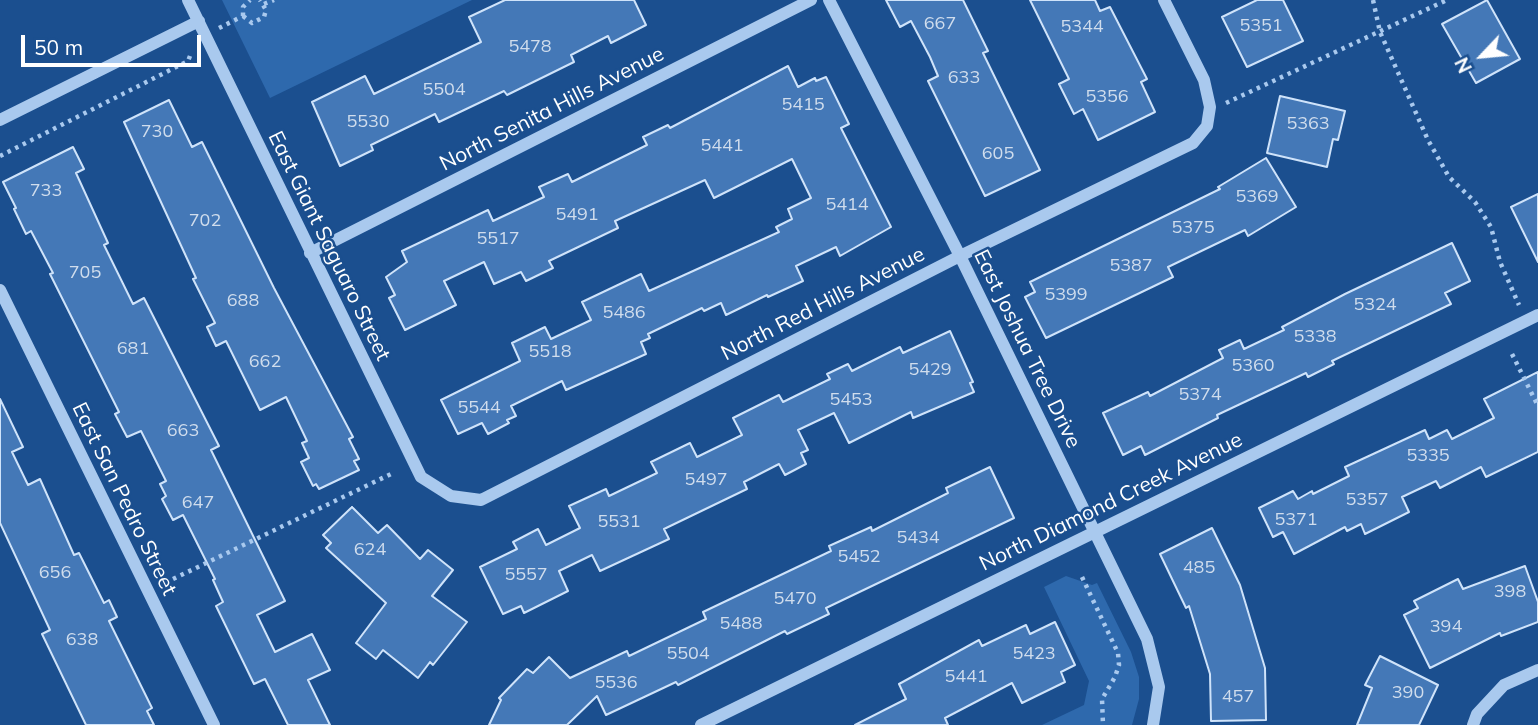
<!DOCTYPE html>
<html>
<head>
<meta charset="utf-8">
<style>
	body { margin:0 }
	#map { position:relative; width:1538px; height:725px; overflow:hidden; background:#1b4f8f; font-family:Mulish,sans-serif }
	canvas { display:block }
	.north { position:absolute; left:1447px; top:21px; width:70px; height:70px; -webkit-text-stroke:5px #1b4f8f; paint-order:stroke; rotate:244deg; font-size:19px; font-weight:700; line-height:28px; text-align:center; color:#fff }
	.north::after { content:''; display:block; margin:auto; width:24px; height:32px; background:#fff; clip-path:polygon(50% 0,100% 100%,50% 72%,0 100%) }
	.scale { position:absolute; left:21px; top:35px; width:180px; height:32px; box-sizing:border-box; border:4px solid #fff; border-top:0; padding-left:9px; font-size:21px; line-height:24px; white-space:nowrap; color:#fff; -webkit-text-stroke:5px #1b4f8f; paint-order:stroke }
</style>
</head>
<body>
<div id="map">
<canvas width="1538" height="725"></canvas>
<div class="north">N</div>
<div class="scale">50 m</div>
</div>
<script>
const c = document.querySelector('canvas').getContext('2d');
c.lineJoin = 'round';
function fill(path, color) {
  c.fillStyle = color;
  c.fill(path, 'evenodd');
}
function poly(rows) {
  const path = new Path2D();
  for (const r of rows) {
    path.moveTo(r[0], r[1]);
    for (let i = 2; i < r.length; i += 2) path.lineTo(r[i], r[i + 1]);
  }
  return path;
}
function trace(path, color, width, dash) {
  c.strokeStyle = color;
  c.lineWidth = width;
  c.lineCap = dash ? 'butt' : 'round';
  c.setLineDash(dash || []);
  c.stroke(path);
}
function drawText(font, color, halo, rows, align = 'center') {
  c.font = font + ' Mulish,sans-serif';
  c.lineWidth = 5;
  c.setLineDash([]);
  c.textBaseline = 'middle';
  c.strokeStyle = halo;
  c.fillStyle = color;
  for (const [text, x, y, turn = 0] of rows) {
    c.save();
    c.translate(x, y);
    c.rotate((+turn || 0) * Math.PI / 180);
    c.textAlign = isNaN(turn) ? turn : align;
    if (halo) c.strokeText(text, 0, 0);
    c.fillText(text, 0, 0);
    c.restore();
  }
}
fill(poly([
	[222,0,472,0,270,98],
	[1066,576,1092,585,1097,583,1131,652,1139,677,1139,699,1132,725,1042,725,1084,705,1089,681,1044,587]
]), '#2e69ad');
const building = poly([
	[505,0,634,0,646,25,611,43,608,36,571,55,574,62,507,95,504,91,439,122,435,114,371,145,373,150,340,166,312,102,365,76,374,94,481,42,469,17,505,0],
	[886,0,963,0,988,51,983,53,1040,170,985,196,928,81,938,76,930,57,911,21,900,27,886,0],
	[1030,0,1095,0,1100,11,1110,7,1147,79,1141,82,1155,112,1098,140,1083,109,1074,114,1059,84,1069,79,1030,0],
	[1257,0,1283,0,1303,41,1247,67,1222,17,1257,0],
	[1487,0,1520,59,1476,83,1442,24,1487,0],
	[788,66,798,87,815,78,816,81,826,77,849,124,841,128,891,227,840,256,836,247,796,266,803,281,768,297,767,295,726,315,721,303,704,311,702,308,648,334,650,338,641,342,646,354,566,390,562,381,511,406,516,416,507,420,509,423,488,434,482,423,458,434,441,400,520,361,512,343,545,327,551,339,591,320,582,302,641,274,649,291,779,232,776,227,792,219,788,209,811,198,792,159,714,198,705,180,615,221,618,228,549,261,553,268,526,281,521,272,494,284,484,262,444,281,456,305,405,330,389,298,395,295,386,277,407,262,402,251,488,210,493,221,544,197,539,187,568,174,572,182,647,145,643,137,668,125,670,128,788,66],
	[1280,96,1345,111,1338,140,1333,139,1327,167,1267,153,1280,96],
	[169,100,192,147,202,142,274,288,353,437,349,439,359,459,354,461,359,470,319,489,316,484,313,486,301,462,309,458,302,443,307,441,286,397,260,410,226,341,216,346,207,327,215,323,193,279,196,278,124,122,169,100],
	[73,147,84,169,76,173,108,243,104,245,133,304,144,298,185,379,219,446,211,450,285,601,257,615,275,652,312,634,330,670,308,680,330,725,288,725,265,679,254,684,216,606,223,602,213,580,215,579,183,515,173,520,162,499,166,496,160,484,166,481,141,431,127,437,115,414,119,412,50,274,53,273,31,231,26,234,14,209,16,208,3,182,73,147],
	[1266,158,1296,207,1248,236,1245,230,1168,267,1173,277,1046,338,1025,297,1035,292,1030,282,1220,189,1218,187,1266,158],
	[1538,194,1538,262,1511,207,1538,194],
	[1452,243,1470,281,1445,293,1451,304,1332,361,1334,364,1308,377,1306,373,1217,415,1218,418,1145,455,1141,446,1123,455,1103,413,1148,392,1150,396,1223,358,1219,350,1240,340,1244,349,1284,330,1282,327,1345,294,1452,243],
	[950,331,973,382,970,383,974,392,913,418,911,412,849,443,834,413,798,430,808,450,801,453,806,464,785,475,779,464,744,482,747,489,664,529,669,539,600,571,592,555,559,571,568,591,524,613,521,606,503,614,480,567,517,549,513,542,538,529,546,545,580,528,569,506,606,489,609,496,657,473,651,462,690,443,697,457,742,435,733,418,779,395,783,402,830,379,827,374,848,364,852,371,900,347,903,353,950,331],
	[1538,372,1538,452,1486,477,1481,467,1440,488,1436,481,1402,497,1409,512,1365,534,1361,524,1347,531,1345,527,1294,554,1283,532,1273,537,1259,508,1293,491,1298,499,1312,491,1313,494,1349,476,1345,467,1425,430,1429,439,1447,430,1452,439,1494,418,1484,399,1538,372],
	[0,399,23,447,12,452,28,485,40,479,74,555,79,553,104,603,109,600,117,617,109,621,152,708,147,711,154,725,86,725,42,634,50,630,0,523,0,399],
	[990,467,1014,518,826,608,829,614,787,634,785,631,678,685,676,682,606,715,597,696,567,725,489,725,501,700,499,698,527,669,533,673,549,657,570,678,627,651,629,656,706,619,703,612,831,551,829,546,871,527,872,531,948,493,946,488,990,467],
	[352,507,378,533,387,525,420,559,428,550,453,570,432,596,467,622,433,665,430,662,418,678,383,650,376,659,356,643,386,603,326,548,331,543,323,535,352,507],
	[1212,528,1240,585,1265,668,1266,720,1211,721,1210,674,1189,606,1186,608,1160,554,1212,528],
	[1525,566,1538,602,1538,622,1501,636,1500,633,1430,668,1404,615,1418,608,1414,601,1458,579,1463,589,1525,566],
	[1055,622,1075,665,1061,672,1065,682,1022,703,1012,683,945,718,948,725,855,725,906,699,899,684,979,640,982,646,1026,625,1030,634,1055,622],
	[1380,656,1438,685,1419,725,1357,725,1372,688,1365,685,1380,656]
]);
fill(building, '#4478b7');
trace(building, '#cfe3fa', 2);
trace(poly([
	[1373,0,1380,32,1428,140,1449,177,1475,202,1491,227,1500,262,1519,305],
	[264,4,274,0],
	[243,16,252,23,264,17,266,10,260,0],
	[243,16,243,7,250,0],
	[219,28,243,16],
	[1226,103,1447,0],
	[0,156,188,61,190,56],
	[1512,354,1538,406],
	[1082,577,1118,653,1119,665,1115,677,1102,699,1103,725],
	[173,579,393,473]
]), '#a9c9ee', 4.5, [3.5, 5]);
trace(poly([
	[188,0,421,477,451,496,481,500,960,256,1193,143,1207,126,1210,107,1204,80,1164,0],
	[829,0,960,256,1147,639,1159,687,1153,725],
	[0,120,199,21],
	[310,253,811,0],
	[0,290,214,725],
	[701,725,1538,315],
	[1473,725,1477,714,1504,685,1538,670]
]), '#a9c9ee', 12);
drawText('18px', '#d0dded', null, [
	["667",940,24],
	["5351",1261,26],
	["5344",1082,27],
	["5478",530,47],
	["633",964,78],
	["5504",444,90],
	["5356",1107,97],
	["5415",803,105],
	["5530",368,122],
	["5363",1308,124],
	["730",157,132],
	["5441",722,146],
	["605",998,154],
	["733",46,191],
	["5369",1257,197],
	["5414",847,205],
	["5491",577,215],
	["702",205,221],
	["5375",1193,228],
	["5517",498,239],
	["5387",1131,266],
	["705",85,273],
	["5399",1066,295],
	["688",243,301],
	["5324",1375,305],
	["5486",624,313],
	["5338",1315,337],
	["681",133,349],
	["5518",550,352],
	["662",265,362],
	["5360",1253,366],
	["5429",930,370],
	["5374",1200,395],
	["5453",851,400],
	["5544",479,408],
	["663",183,431],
	["5335",1428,456],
	["5497",706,480],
	["5357",1367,500],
	["647",198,503],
	["5371",1296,520],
	["5531",619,522],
	["5434",918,538],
	["624",370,550],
	["5452",859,557],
	["485",1199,568],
	["656",55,573],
	["5557",526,575],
	["398",1510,592],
	["5470",795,599],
	["5488",741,624],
	["394",1446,627],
	["638",82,640],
	["5504",688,654],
	["5423",1034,654],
	["5441",966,677],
	["5536",616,683],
	["390",1408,693],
	["457",1238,697]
]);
drawText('21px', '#fff', '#1b4f8f', [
	["North Senita Hills Avenue",552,109,-27],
	["East Giant Saguaro Street",329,246,64],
	["North Red Hills Avenue",823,304,-27],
	["East Joshua Tree Drive",1027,349,64],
	["East San Pedro Street",124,499,64],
	["North Diamond Creek Avenue",1111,502,-26]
]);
</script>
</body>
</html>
